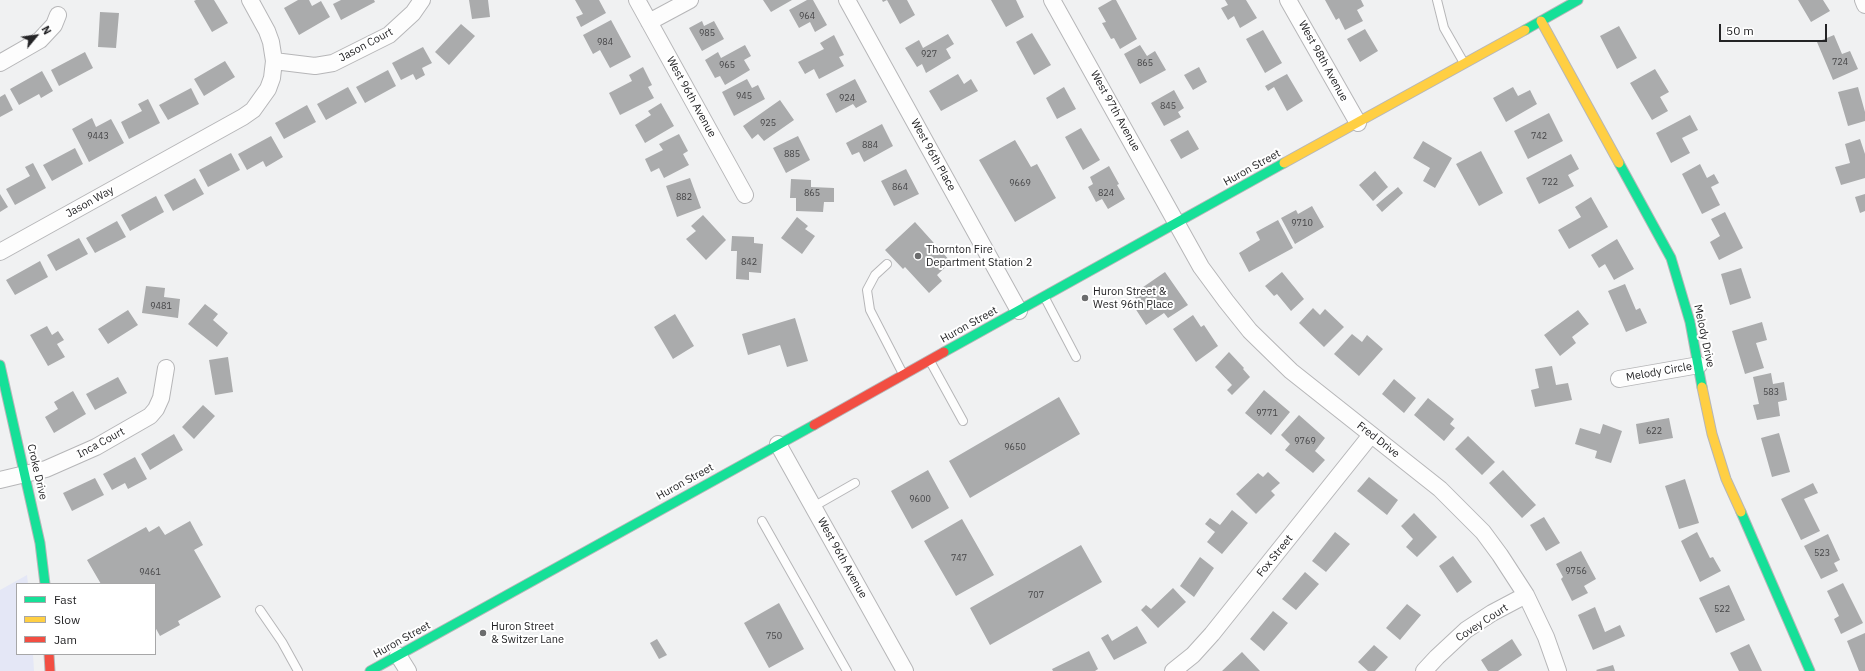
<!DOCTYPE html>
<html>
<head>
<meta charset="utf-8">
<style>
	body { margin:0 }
	#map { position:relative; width:1865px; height:671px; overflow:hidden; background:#f0f1f2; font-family:"IBM Plex Sans",sans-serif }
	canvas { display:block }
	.legend { position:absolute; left:16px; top:583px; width:140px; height:72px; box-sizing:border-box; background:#fff; border:1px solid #a7a7a8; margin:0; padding:5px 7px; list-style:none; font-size:12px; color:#242426 }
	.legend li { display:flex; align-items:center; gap:8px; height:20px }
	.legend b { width:20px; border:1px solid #a7a7a8 }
	.north { position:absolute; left:16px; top:16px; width:40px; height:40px; -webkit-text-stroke:3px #fff; paint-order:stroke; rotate:61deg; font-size:11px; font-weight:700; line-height:16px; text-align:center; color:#242426 }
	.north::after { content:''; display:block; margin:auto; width:14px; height:18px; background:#242426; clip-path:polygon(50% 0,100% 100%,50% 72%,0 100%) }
	.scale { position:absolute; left:1719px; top:24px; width:108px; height:18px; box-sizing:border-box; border:2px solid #242426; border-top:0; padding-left:5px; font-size:12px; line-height:14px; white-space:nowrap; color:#242426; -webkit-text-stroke:3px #fff; paint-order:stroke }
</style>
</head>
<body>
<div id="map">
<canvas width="1865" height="671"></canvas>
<ul class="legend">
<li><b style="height:5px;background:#16e098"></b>Fast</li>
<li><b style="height:5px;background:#ffcf43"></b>Slow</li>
<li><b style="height:5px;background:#f24e42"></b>Jam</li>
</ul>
<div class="north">N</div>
<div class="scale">50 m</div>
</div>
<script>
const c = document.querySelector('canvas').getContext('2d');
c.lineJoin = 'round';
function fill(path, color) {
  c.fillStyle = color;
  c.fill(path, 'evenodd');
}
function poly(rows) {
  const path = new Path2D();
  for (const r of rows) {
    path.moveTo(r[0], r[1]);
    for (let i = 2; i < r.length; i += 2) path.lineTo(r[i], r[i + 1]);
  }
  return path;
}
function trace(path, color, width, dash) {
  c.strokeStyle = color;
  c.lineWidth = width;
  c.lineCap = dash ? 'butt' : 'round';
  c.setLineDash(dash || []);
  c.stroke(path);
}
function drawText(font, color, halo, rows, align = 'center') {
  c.font = font + ' "IBM Plex Sans",sans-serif';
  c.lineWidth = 4;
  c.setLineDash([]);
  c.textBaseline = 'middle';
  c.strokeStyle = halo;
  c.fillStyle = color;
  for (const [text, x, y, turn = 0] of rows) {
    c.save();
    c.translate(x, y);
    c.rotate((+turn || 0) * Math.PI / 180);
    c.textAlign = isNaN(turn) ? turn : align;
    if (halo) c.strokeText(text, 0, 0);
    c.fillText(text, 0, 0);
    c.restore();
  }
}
fill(poly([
	[27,575,28,584,17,584,17,654,33,654,34,671,0,671,0,590]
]), '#e4e7f6');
fill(poly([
	[196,0,214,0,228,23,212,32,194,1],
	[298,0,309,0,312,6,321,1,330,17,299,35,284,8],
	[341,0,374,0,375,2,341,20,333,4],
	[469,0,488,0,490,17,472,19],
	[575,0,599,0,606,13,581,27,576,17,583,14],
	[763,0,792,0,771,12],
	[807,0,813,0,827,25,815,32,810,22,799,28,789,10],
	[882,0,907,0,915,15,900,24,887,0,883,2],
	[991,0,1016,0,1024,17,1006,27],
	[1112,0,1116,0,1137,39,1120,49,1114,38,1111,39,1102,23,1106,22,1098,8],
	[1225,0,1246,0,1257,18,1240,28,1234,16,1228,20,1221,8,1228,5],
	[1325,0,1361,0,1364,6,1357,10,1363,21,1345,30,1339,18,1336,20],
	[1798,0,1823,0,1830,11,1811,22],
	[100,12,119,13,116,48,98,47],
	[611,20,631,57,610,68,600,50,593,54,583,35],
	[702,21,704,26,714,21,724,39,702,51,689,28],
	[461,24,475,36,449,65,435,52],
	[1619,26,1637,58,1617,69,1600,36],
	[1365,29,1378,51,1360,62,1347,39],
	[1263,30,1282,63,1265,73,1246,39],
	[1032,33,1051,65,1034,75,1016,42],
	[948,34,954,44,946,49,951,58,926,73,922,64,917,67,905,48,919,40,923,48],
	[834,35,844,55,839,57,844,66,819,79,814,69,805,74,798,62,824,49,820,43],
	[1834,35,1842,54,1850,51,1858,69,1833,80,1817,42],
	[745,45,751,56,744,60,750,70,725,85,720,76,715,78,705,60,718,52,721,58],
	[1140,45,1147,56,1155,51,1166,70,1140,84,1124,54],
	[423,47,432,63,422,68,425,75,416,80,413,74,401,80,392,63],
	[85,52,93,68,59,86,51,70],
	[225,61,235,77,204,96,194,79],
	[643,67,652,85,648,87,654,98,620,115,609,93,632,81,629,75],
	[1199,67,1207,82,1193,90,1184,75],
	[1655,69,1669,92,1660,97,1668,111,1652,120,1630,83],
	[388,70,396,86,365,103,356,87],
	[42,71,53,91,41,98,39,94,19,105,10,89],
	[958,74,964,84,971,79,978,91,941,111,929,91],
	[1287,74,1303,101,1287,111,1274,87,1268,91,1265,86],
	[747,79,752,88,758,85,765,99,734,116,722,92],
	[855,79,867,102,856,108,853,104,836,113,826,94],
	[348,87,357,103,326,120,317,104],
	[1064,87,1076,109,1057,119,1046,98],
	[1513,87,1518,96,1530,90,1537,104,1506,122,1493,98],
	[1858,87,1865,112,1865,121,1848,126,1838,92],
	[191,88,199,104,168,120,159,105],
	[1174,90,1184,108,1178,112,1181,117,1164,126,1151,103],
	[5,94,13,110,0,117,0,97],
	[148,99,160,123,129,139,121,122,142,111,138,104],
	[780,100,794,120,764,141,758,134,752,139,743,126],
	[661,103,674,126,645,143,635,125,651,115,648,111],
	[307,105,316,122,284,139,275,123],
	[1549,113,1563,141,1528,159,1514,131],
	[1690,115,1698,130,1682,138,1690,153,1671,163,1656,133],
	[92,118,96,127,111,119,124,143,89,162,72,129],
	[882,124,893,146,864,162,859,152,852,155,846,143],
	[1081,128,1100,160,1083,170,1065,137],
	[1188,130,1199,149,1181,159,1170,140],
	[679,134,688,151,683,154,689,165,664,178,659,168,651,172,645,159,663,150,659,144],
	[271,136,283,157,266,167,263,161,247,170,238,154],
	[798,136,810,160,786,173,773,148],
	[1860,139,1865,154,1865,178,1841,185,1835,167,1850,163,1845,144],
	[1015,140,1031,167,1037,164,1056,198,1015,222,979,160],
	[1423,141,1452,158,1435,188,1423,181,1430,168,1413,158],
	[75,148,83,164,52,181,43,165],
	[1481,151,1503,193,1479,206,1456,164],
	[231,153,240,170,208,187,199,170],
	[1571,154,1579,169,1568,175,1574,186,1539,204,1526,178],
	[33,163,46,188,15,205,6,189,30,176,25,167],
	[1700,164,1707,178,1714,174,1719,183,1711,187,1720,205,1702,214,1682,174],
	[1109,166,1119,184,1117,185,1125,199,1108,209,1102,199,1096,202,1088,187,1093,184,1090,177],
	[906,169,919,194,894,206,881,181],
	[1375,171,1388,187,1373,201,1359,185],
	[195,178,204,194,173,211,164,195],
	[690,178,701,208,677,217,666,186],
	[791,179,811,180,811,187,834,188,834,202,824,202,823,212,796,211,796,198,790,198],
	[1398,187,1403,193,1382,212,1376,205],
	[0,194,8,207,0,212],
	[1865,194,1865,211,1860,213,1855,197],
	[156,196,164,212,130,231,121,215],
	[1591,197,1608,227,1569,249,1558,230,1581,217,1575,207],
	[1312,206,1324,227,1295,244,1281,218,1296,210,1298,214],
	[1725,212,1743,248,1719,260,1710,242,1720,236,1711,219],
	[703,215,726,240,706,260,686,239,696,231,691,226],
	[797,217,808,226,805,229,815,236,802,254,781,238],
	[1278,220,1293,248,1249,272,1239,253,1260,240,1256,232],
	[117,221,126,237,95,253,86,238],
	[915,222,951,262,937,275,942,281,929,293,905,267,903,269,885,250],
	[732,236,754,237,754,243,763,244,761,273,749,272,749,280,736,279,737,251,731,251],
	[79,238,88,254,56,271,47,255],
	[1617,239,1634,269,1614,280,1605,264,1599,268,1591,255],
	[40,261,48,277,15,295,6,280],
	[1741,268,1751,298,1730,305,1721,274],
	[1165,272,1188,305,1168,318,1164,313,1146,325,1133,305,1138,302,1133,294],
	[1282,272,1304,299,1291,311,1277,294,1274,296,1265,286],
	[1625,284,1636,310,1640,308,1647,323,1626,332,1608,291],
	[146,286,165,288,164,297,180,299,178,318,142,313],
	[205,304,218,314,213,320,228,333,217,347,188,324],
	[1313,308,1320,315,1325,309,1344,327,1324,347,1299,323],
	[128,310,138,325,108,344,98,329],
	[1578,310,1589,324,1572,337,1576,343,1560,356,1544,335],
	[675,314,694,346,673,359,654,327],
	[1193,315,1201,327,1204,325,1218,346,1196,362,1173,329],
	[795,318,808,361,787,367,780,345,748,355,742,334],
	[1762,322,1767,340,1756,343,1764,368,1745,374,1732,331],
	[47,326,52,335,58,331,64,340,57,344,65,357,48,366,30,335],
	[1352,334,1362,342,1367,335,1383,349,1359,376,1334,354],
	[1229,352,1244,368,1243,369,1250,377,1232,395,1227,390,1232,385,1215,367],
	[228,357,233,392,215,395,209,360],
	[1552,366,1556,385,1568,383,1572,400,1535,407,1531,390,1539,388,1535,369],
	[1771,373,1773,384,1784,382,1787,400,1778,402,1780,416,1757,420,1753,405,1759,404,1753,377],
	[118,377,127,393,95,410,86,394],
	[1394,379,1416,398,1404,413,1382,394],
	[1264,390,1290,412,1271,435,1245,413],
	[73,391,86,414,54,433,45,417,58,409,54,402],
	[1059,397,1080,434,970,498,949,461],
	[1428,398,1454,419,1450,424,1455,428,1444,441,1414,415],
	[203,405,215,416,194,439,182,427],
	[1299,415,1325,438,1315,451,1325,460,1313,473,1285,450,1290,444,1281,435],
	[1669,418,1673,438,1639,444,1636,424],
	[1603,424,1622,431,1611,463,1595,458,1597,451,1575,444,1580,428,1600,434],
	[1779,433,1790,472,1772,477,1761,438],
	[174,434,183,450,150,470,141,454],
	[1468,436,1495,462,1482,475,1455,449],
	[135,457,147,479,128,489,125,483,112,490,103,474],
	[928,470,949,508,912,529,891,491],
	[1503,470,1536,505,1522,518,1489,483],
	[1268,472,1280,483,1271,491,1275,495,1256,514,1236,494,1258,473,1263,477],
	[1369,477,1398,500,1387,515,1357,491],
	[95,478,104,495,72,511,63,493],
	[1685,479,1699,523,1679,529,1665,486],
	[1813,483,1818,493,1804,499,1820,531,1801,540,1781,499],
	[1232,510,1248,523,1222,554,1207,542,1215,532,1205,524,1210,518,1220,525],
	[1414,513,1437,537,1417,557,1406,547,1413,539,1401,526],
	[1544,517,1560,543,1546,551,1530,525],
	[962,519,994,575,956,596,924,541],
	[190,521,203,545,194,550,221,597,178,621,180,625,160,636,155,627,155,584,101,584,87,560,146,527,149,532,159,526,165,535],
	[1335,532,1350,544,1326,572,1312,561],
	[1697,532,1710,558,1713,557,1721,571,1700,582,1681,541],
	[1828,534,1840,560,1834,563,1838,571,1821,579,1804,546],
	[1081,545,1102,582,990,645,970,608],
	[1581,551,1596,579,1584,586,1588,593,1572,601,1561,579,1563,577,1556,564],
	[1453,556,1472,582,1457,593,1439,566],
	[1200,557,1214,568,1194,597,1180,586],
	[1305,572,1319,584,1296,610,1282,599],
	[1843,583,1863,623,1841,634,1834,619,1839,616,1827,591],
	[1729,585,1745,620,1716,633,1699,598],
	[1173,588,1186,602,1158,628,1141,610,1146,605,1151,609],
	[779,603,804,649,769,668,744,623],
	[1407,604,1421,615,1400,640,1386,628],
	[1595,607,1605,632,1620,625,1625,636,1593,650,1578,615],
	[1273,611,1288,623,1264,651,1250,639],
	[1137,626,1147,643,1114,660,1101,638,1108,634,1112,641],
	[1865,633,1865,671,1859,671,1847,641],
	[657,639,667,655,659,659,650,643],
	[1512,639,1522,655,1498,671,1488,671,1481,660],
	[1749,644,1762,671,1739,671,1730,653],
	[1374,645,1388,657,1375,671,1368,671,1358,662],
	[1089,651,1098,669,1095,671,1053,671,1052,669],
	[1242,652,1260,671,1222,671],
	[1613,665,1615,671,1597,671,1596,670]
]), '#aaabac');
const lane = poly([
	[1437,0,1444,28,1464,63],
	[887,264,875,275,867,290,870,310,903,374],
	[1045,298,1076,357],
	[930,361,963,421],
	[813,507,855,483],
	[762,521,847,671],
	[260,610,282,642,298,671]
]);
const street = poly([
	[637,0,745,195],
	[847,0,1019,311],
	[1052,0,1201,267,1226,301,1250,331,1291,371,1440,489,1483,532,1500,555,1526,595,1546,637,1558,671],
	[1288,0,1358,123],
	[1863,0,1865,5],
	[649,22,690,0],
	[274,61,315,66,333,63,389,35,413,13,422,0],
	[0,63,40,40,54,25,58,15],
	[0,252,243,117,253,110,268,89,272,78,274,61,271,42,267,31,250,0],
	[1619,379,1699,365],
	[778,444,905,671],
	[0,480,46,469,96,447,150,416,156,409,161,398,166,368],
	[398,655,408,671],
	[1173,671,1193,655,1212,634,1371,435],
	[1424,671,1437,657,1466,630,1492,613,1526,595]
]);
const fast = poly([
	[1525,30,1578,0],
	[1619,163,1671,258,1690,322,1702,387],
	[944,352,1284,163],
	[0,365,40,543,45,584],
	[1741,512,1810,671],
	[370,671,814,425]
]);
const slow = poly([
	[1541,21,1619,163],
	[1284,163,1525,30],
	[1702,387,1712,434,1726,479,1741,512]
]);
const jam = poly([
	[814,425,944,352],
	[49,654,50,671]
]);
trace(lane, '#b6b6b8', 10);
trace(street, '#b6b6b8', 18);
trace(fast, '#b6b6b8', 11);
trace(slow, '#b6b6b8', 11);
trace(jam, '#b6b6b8', 11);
trace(lane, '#fdfdfd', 8);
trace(street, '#fdfdfd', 16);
trace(fast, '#16e098', 9);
trace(slow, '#ffcf43', 9);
trace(jam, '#f24e42', 9);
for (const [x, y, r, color] of [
	[918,256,4,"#6b6c6d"],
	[1085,298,4,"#6b6c6d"],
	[483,633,4,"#6b6c6d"]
]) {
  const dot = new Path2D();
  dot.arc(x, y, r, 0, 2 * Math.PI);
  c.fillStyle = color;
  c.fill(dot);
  trace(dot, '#fff', 1.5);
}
drawText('9px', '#464648', null, [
	["964",807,16],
	["985",707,33],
	["984",605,42],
	["927",929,54],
	["724",1840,62],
	["865",1145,63],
	["965",727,65],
	["945",744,96],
	["924",847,98],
	["845",1168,106],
	["925",768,123],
	["9443",98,136],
	["742",1539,136],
	["884",870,145],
	["885",792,154],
	["722",1550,182],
	["9669",1020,183],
	["864",900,187],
	["865",812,193],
	["824",1106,193],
	["882",684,197],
	["9710",1302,223],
	["842",749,262],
	["9481",161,306],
	["583",1771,392],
	["9771",1267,413],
	["622",1654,431],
	["9769",1305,441],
	["9650",1015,447],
	["9600",920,499],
	["523",1822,553],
	["747",959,558],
	["9756",1576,571],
	["9461",150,572],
	["707",1036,595],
	["522",1722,609],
	["750",774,636]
]);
drawText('11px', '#242426', '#fff', [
	["Jason Court",366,45,-28],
	["West 98th Avenue",1323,61,61],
	["West 96th Avenue",691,97,61],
	["West 97th Avenue",1115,111,61],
	["West 96th Place",933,155,61],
	["Huron Street",1252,168,-29],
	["Jason Way",90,202,-29],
	["Huron Street",969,325,-29],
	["Melody Drive",1704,336,78],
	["Melody Circle",1659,372,-10],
	["Fred Drive",1378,440,38],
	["Inca Court",101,443,-28],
	["Croke Drive",37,472,77],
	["Huron Street",685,482,-29],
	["Fox Street",1275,556,-51],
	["West 96th Avenue",842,558,61],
	["Covey Court",1482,623,-33],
	["Huron Street",402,640,-29]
]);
drawText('11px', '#242426', '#fff', [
	["Thornton Fire",926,250],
	["Department Station 2",926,263],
	["Huron Street &",1093,292],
	["West 96th Place",1093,305],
	["Huron Street",491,627],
	["& Switzer Lane",491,640]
], 'left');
</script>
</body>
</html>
